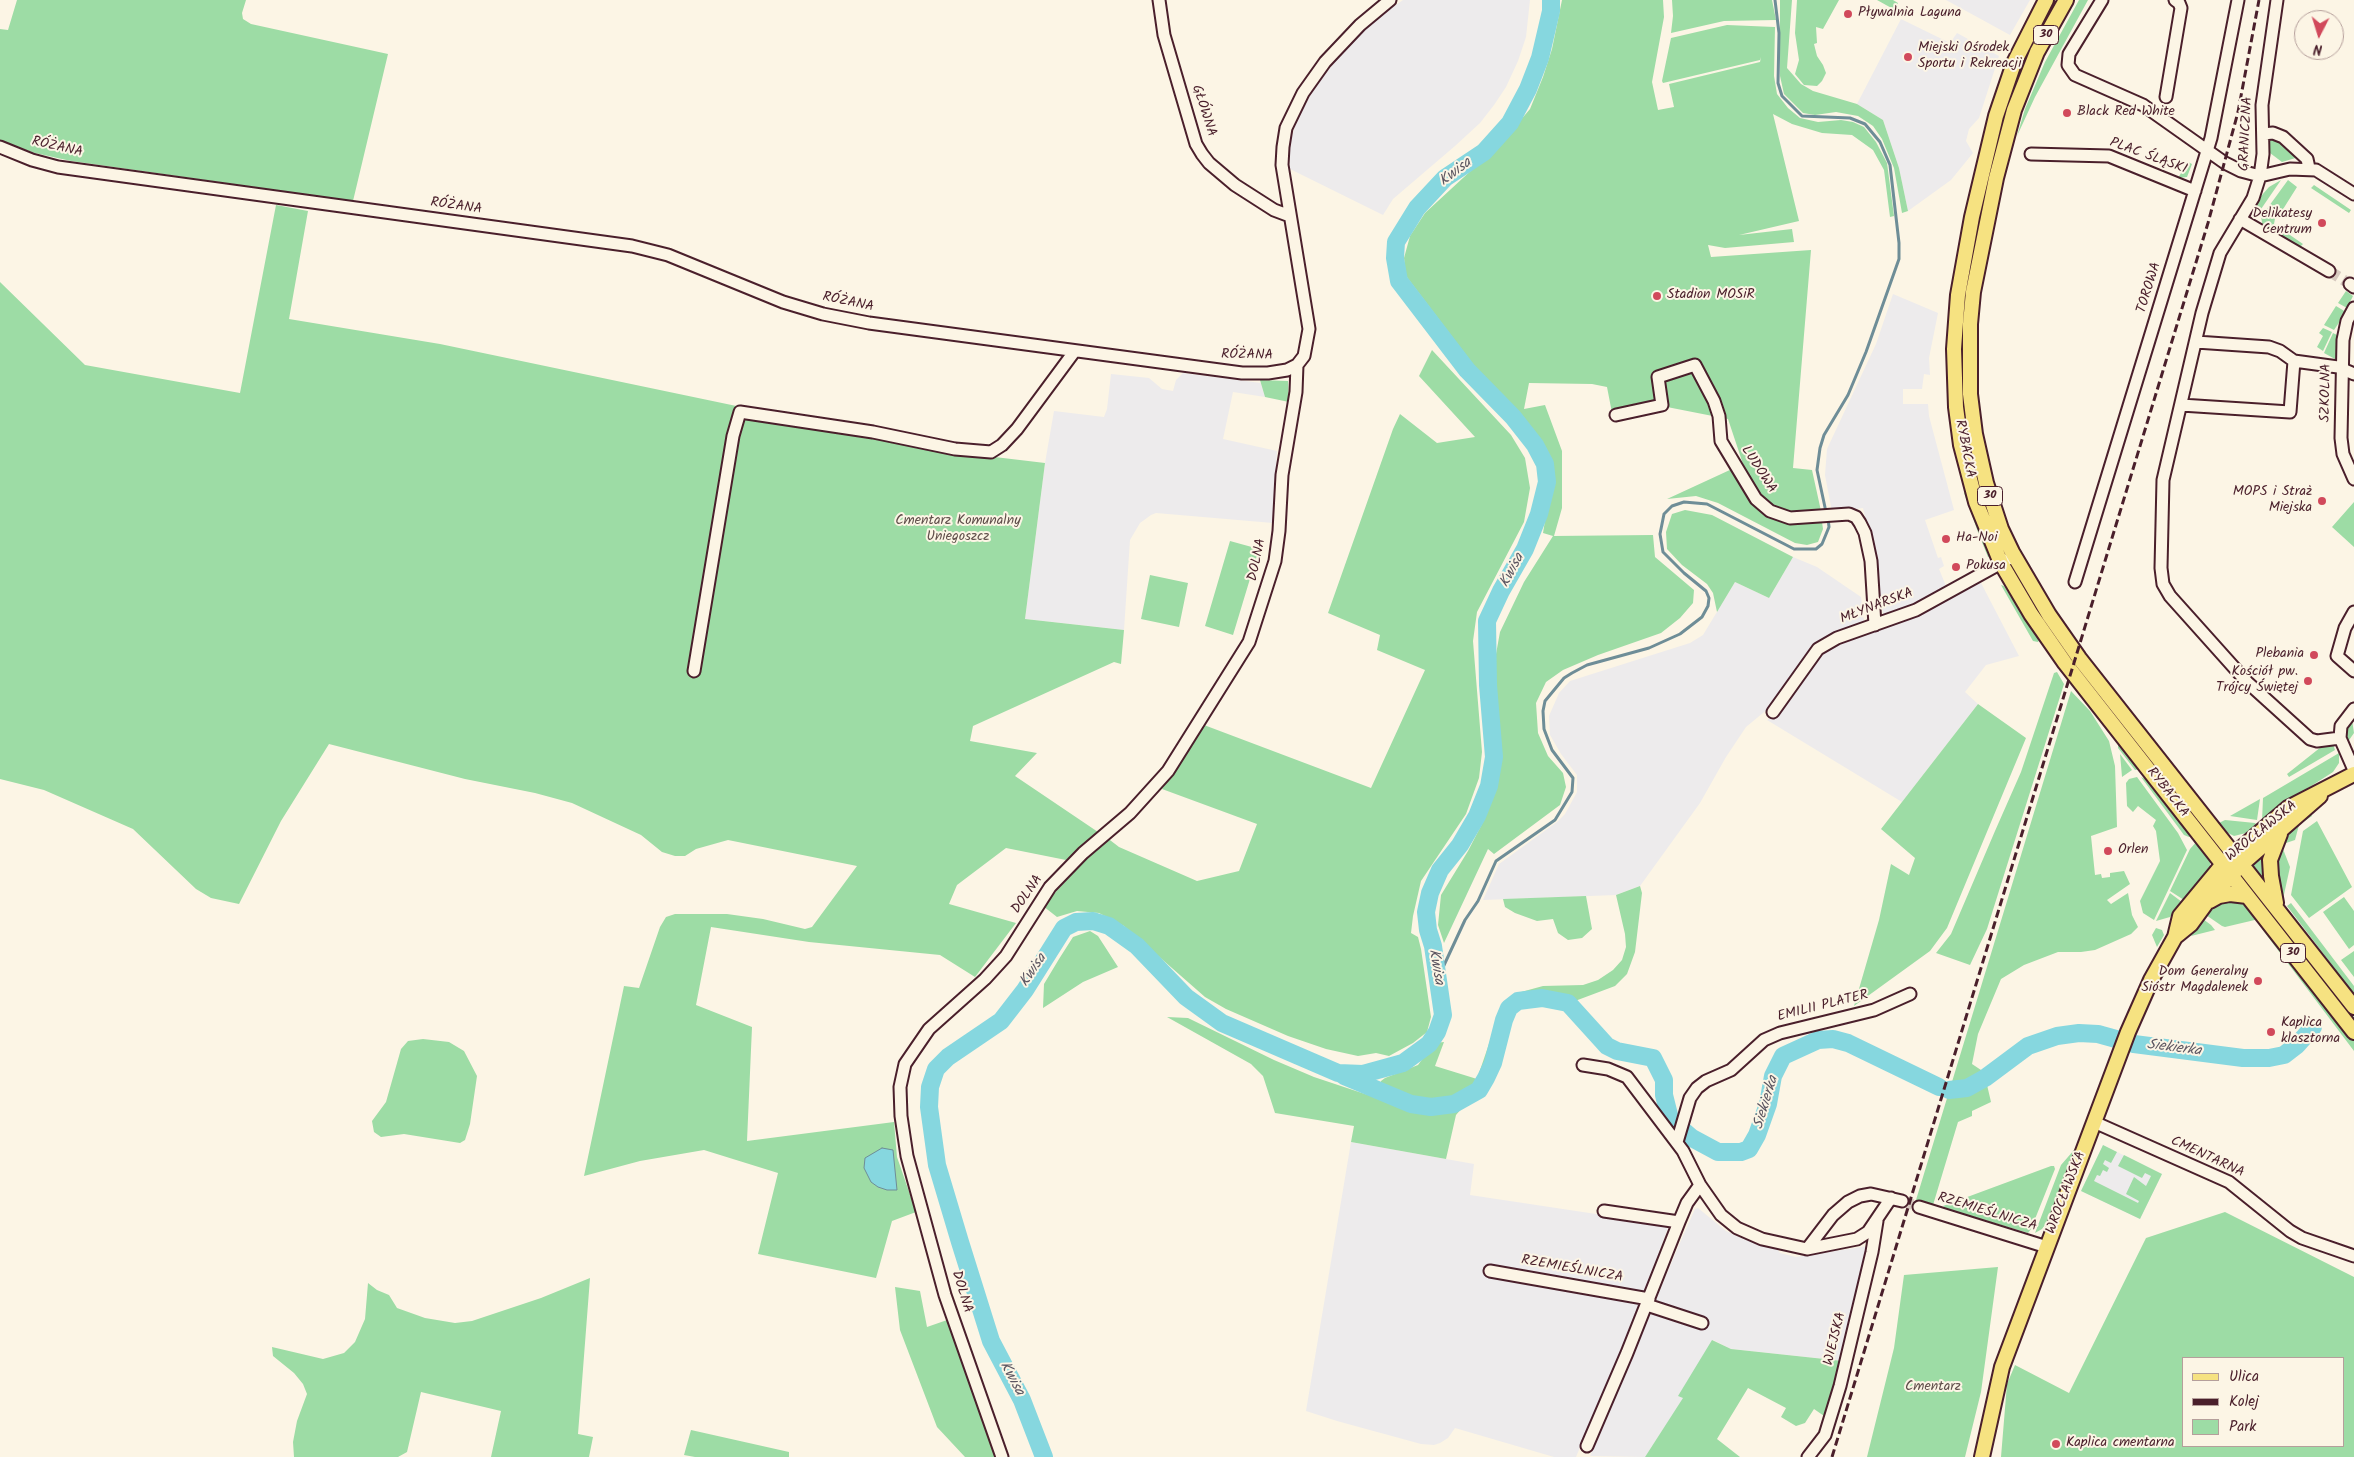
<!DOCTYPE html>
<html>
<head>
<meta charset="utf-8">
<style>
	body { margin:0 }
	#map { position:relative; width:2354px; height:1457px; overflow:hidden; background:#fcf5e5; font-family:Kalam,sans-serif }
	canvas { display:block }
	.legend { position:absolute; left:2182px; top:1357px; width:162px; height:90px; box-sizing:border-box; background:#fcf5e5; border:1px solid #b59f9b; margin:0; padding:6px 9px; list-style:none; font-size:15px; color:#4a1f2b }
	.legend li { display:flex; align-items:center; gap:10px; height:25px }
	.legend b { width:25px; border:1px solid #b59f9b }
	.north { position:absolute; left:2294px; top:10px; width:50px; height:50px; box-sizing:border-box; background:#fcf5e5; border:1px solid #b59f9b; border-radius:50%; rotate:185deg; font-size:14px; font-weight:700; line-height:20px; text-align:center; color:#4a1f2b }
	.north::after { content:''; display:block; margin:auto; width:18px; height:22px; background:#d1495b; clip-path:polygon(50% 0,100% 100%,50% 72%,0 100%) }
</style>
</head>
<body>
<div id="map">
<canvas width="2354" height="1457"></canvas>
<ul class="legend">
<li><b style="height:6px;background:#f6e281"></b>Ulica</li>
<li><b style="height:6px;background:#4a1f2b"></b>Kolej</li>
<li><b style="height:14px;background:#9ddca5"></b>Park</li>
</ul>
<div class="north">N</div>
</div>
<script>
const c = document.querySelector('canvas').getContext('2d');
c.lineJoin = 'round';
function fill(path, color) {
  c.fillStyle = color;
  c.fill(path, 'evenodd');
}
function poly(rows) {
  const path = new Path2D();
  for (const r of rows) {
    path.moveTo(r[0], r[1]);
    for (let i = 2; i < r.length; i += 2) path.lineTo(r[i], r[i + 1]);
  }
  return path;
}
function trace(path, color, width, dash) {
  c.strokeStyle = color;
  c.lineWidth = width;
  c.lineCap = dash ? 'butt' : 'round';
  c.setLineDash(dash || []);
  c.stroke(path);
}
function drawText(font, color, halo, rows, align = 'center') {
  c.font = font + ' Kalam,sans-serif';
  c.lineWidth = 4;
  c.setLineDash([]);
  c.textBaseline = 'middle';
  c.strokeStyle = halo;
  c.fillStyle = color;
  for (const [text, x, y, turn = 0] of rows) {
    c.save();
    c.translate(x, y);
    c.rotate((+turn || 0) * Math.PI / 180);
    c.textAlign = isNaN(turn) ? turn : align;
    if (halo) c.strokeText(text, 0, 0);
    c.fillText(text, 0, 0);
    c.restore();
  }
}
fill(poly([
	[1403,0,1530,0,1526,37,1518,61,1506,87,1494,105,1480,123,1455,146,1393,199,1383,215,1290,169,1289,148,1295,126,1304,106,1318,83,1340,55,1362,29],
	[1946,0,2030,0,2010,35],
	[1901,19,1950,43,1957,33,1999,56,1979,118,1969,129,1966,141,1973,153,1951,180,1908,211,1899,168,1883,120,1857,104],
	[1893,294,1938,313,1929,358,1930,375,1924,374,1922,389,1903,389,1903,404,1928,404,1929,416,1954,510,1925,520,1938,558,1941,557,1944,566,1939,569,1946,586,1925,601,1900,612,1883,614,1872,544,1863,508,1832,512,1825,475,1827,449,1876,344],
	[1183,373,1261,383,1265,397,1233,392,1223,439,1277,451,1273,523,1156,513,1151,515,1140,523,1130,540,1124,630,1025,619,1045,463,1054,411,1104,417,1107,409,1111,374,1149,378,1162,389,1173,391,1176,380],
	[1793,557,1817,567,1861,597,1864,621,1835,632,1812,649,1775,703,1746,727,1726,757,1700,803,1640,886,1616,895,1483,900,1499,864,1557,822,1565,814,1577,792,1577,775,1561,754,1550,735,1549,716,1559,693,1570,681,1690,643,1703,635,1735,582,1769,598],
	[1980,581,2019,656,1986,665,1965,692,1978,704,1902,802,1767,720,1782,711,1820,655,1827,649,1872,631,1913,618],
	[1351,1142,1474,1164,1470,1195,1669,1225,1638,1309,1576,1457,1554,1457,1455,1428,1448,1438,1440,1443,1434,1445,1421,1444,1337,1421,1306,1411],
	[2103,1145,2162,1174,2140,1219,2081,1191],
	[1698,1208,1726,1231,1746,1240,1777,1249,1780,1253,1796,1257,1868,1246,1843,1361,1731,1349,1713,1340,1679,1396,1684,1398,1645,1457,1590,1456,1679,1245,1695,1209]
]), '#edebec');
fill(poly([
	[17,0,246,0,242,13,243,19,251,24,388,54,353,201,71,161,35,153,0,141,0,29,8,30],
	[1562,0,1663,0,1664,17,1652,82,1658,110,1674,107,1669,84,1760,62,1761,57,1760,60,1663,83,1662,81,1671,38,1727,25,1775,27,1774,76,1777,94,1788,108,1800,118,1818,122,1841,120,1853,122,1864,127,1876,142,1887,163,1894,216,1890,217,1884,170,1873,150,1852,135,1822,133,1792,124,1773,114,1799,221,1739,235,1792,229,1794,242,1725,248,1708,245,1711,257,1811,250,1793,468,1812,470,1821,511,1798,513,1774,508,1759,494,1743,464,1728,419,1667,407,1613,418,1607,387,1592,384,1529,383,1524,409,1545,405,1562,451,1562,508,1554,536,1653,535,1655,557,1694,590,1693,603,1680,618,1661,633,1598,655,1563,670,1546,682,1536,703,1538,733,1548,756,1563,773,1566,787,1560,805,1494,854,1488,849,1444,943,1438,925,1441,895,1468,851,1482,824,1500,770,1499,722,1492,676,1500,632,1524,582,1553,536,1543,533,1552,478,1547,450,1480,374,1406,276,1404,258,1410,236,1425,213,1502,142,1530,109,1543,77,1552,49],
	[1672,0,1772,0,1776,20,1724,21,1671,33,1673,16],
	[1780,0,1792,0,1787,68,1801,84,1813,91,1857,104,1883,120,1899,168,1908,211,1902,213,1894,168,1882,139,1873,126,1858,116,1836,112,1815,115,1803,113,1784,94,1780,76],
	[1797,0,1839,0,1823,29,1816,27,1817,43,1814,44,1817,56,1823,65,1826,73,1822,81,1817,86,1804,85,1795,74,1799,60,1795,33],
	[1877,0,1893,0,1898,3,1895,10],
	[2079,0,2088,0,2035,97,2017,136,2025,109,2045,62],
	[2275,137,2299,157,2282,162,2270,153,2270,141],
	[2188,162,2192,164,2187,177,2178,178],
	[2281,180,2259,212,2256,203,2262,195,2269,187],
	[2288,180,2297,187,2280,214,2276,213,2274,224,2303,244,2299,248,2263,227,2261,217],
	[2314,185,2351,210,2349,213,2311,188],
	[276,205,308,211,289,319,440,344,961,453,1045,463,1025,619,1124,630,1121,664,1114,662,973,726,970,741,1037,753,1015,776,1098,832,1066,860,1006,848,957,885,949,904,1016,923,975,977,940,955,809,942,711,927,696,1005,752,1027,747,1141,894,1122,897,1157,916,1212,892,1221,876,1278,758,1254,778,1173,704,1150,640,1161,584,1176,624,986,639,988,660,927,666,917,675,914,727,914,763,919,805,929,812,927,857,866,728,840,696,849,685,856,675,856,662,852,641,835,572,803,535,793,465,779,329,744,281,821,239,904,211,898,196,889,133,829,44,790,0,779,0,282,85,365,240,393],
	[2346,291,2353,296,2347,308,2338,303],
	[2336,306,2346,312,2334,330,2324,325],
	[2323,328,2332,332,2323,351,2317,347,2323,336,2319,333],
	[2333,333,2339,336,2337,358,2335,359,2324,353],
	[1432,350,1511,435,1525,458,1530,488,1524,522,1477,612,1473,641,1482,752,1479,778,1466,814,1421,881,1413,916,1411,933,1418,937,1421,949,1431,1017,1427,1032,1413,1043,1389,1056,1376,1053,1358,1056,1326,1049,1288,1036,1226,1009,1205,997,1124,926,1099,913,1077,911,1057,917,1043,906,1106,837,1119,847,1197,881,1239,871,1257,824,1162,789,1204,725,1371,788,1425,670,1377,650,1380,635,1328,613,1393,429,1400,414,1437,443,1475,437,1419,376],
	[1260,380,1288,381,1289,402,1265,397],
	[1732,469,1785,522,1800,524,1822,522,1823,529,1818,542,1807,545,1795,543,1718,503,1696,496,1667,499],
	[1966,490,1992,557,1991,558,1988,557,1979,535,1964,493],
	[2354,502,2354,547,2332,527],
	[1685,510,1712,515,1793,557,1769,598,1735,582,1717,612,1713,593,1707,584,1682,565,1667,549,1666,532,1672,514],
	[1230,541,1259,549,1233,635,1205,626],
	[1150,575,1188,583,1179,627,1141,619],
	[2001,585,2004,586,2039,640,2038,642,2033,641],
	[2057,672,2064,684,1987,929,1970,965,1936,953,1951,934,1995,831,2021,772,2054,673],
	[2071,691,2090,711,2109,741,2115,766,2117,827,2091,836,2095,875,2101,874,2102,878,2110,877,2110,873,2124,871,2130,884,2107,900,2111,904,2128,893,2132,915,2138,927,2131,934,2095,950,2081,952,2058,952,2024,965,2001,979,1978,1034,1972,1064,1984,1072,1991,1102,1972,1111,1972,1116,1958,1122,1933,1205,1916,1200],
	[1978,704,2026,738,1947,928,1930,951,1854,1006,1879,920,1891,864,1909,875,1915,858,1881,829],
	[2118,714,2205,826,2202,828,2114,717],
	[2352,720,2354,733,2347,743,2345,730],
	[2118,740,2140,769,2135,770,2118,748],
	[2333,744,2335,750,2289,777,2287,774,2321,747],
	[2339,753,2339,763,2333,772,2294,797,2262,821,2263,798],
	[2120,754,2132,770,2122,777,2121,765],
	[2137,777,2178,833,2187,850,2154,920,2143,913,2140,901,2160,861,2156,831,2153,826,2156,820,2138,806,2133,812,2127,806,2126,783,2129,779],
	[2141,777,2151,782,2194,835,2189,837,2184,835],
	[2260,799,2257,820,2230,816],
	[2310,813,2312,816,2299,825,2295,840,2286,843,2281,841,2291,827],
	[2225,820,2255,823,2257,825,2250,832,2234,836,2226,832,2217,824],
	[2317,821,2352,887,2309,918,2291,895,2303,831],
	[2198,840,2210,858,2210,869,2207,876,2192,888,2184,900,2170,891,2190,849],
	[2279,846,2283,849,2290,867,2283,899,2274,872],
	[2266,851,2265,880,2264,881,2250,864],
	[1640,886,1642,893,1635,952,1627,974,1615,986,1575,1001,1556,995,1521,995,1507,1000,1521,992,1543,986,1583,985,1598,980,1613,970,1622,960,1626,947,1625,934,1616,895],
	[2170,893,2182,902,2170,917,2156,921],
	[1586,896,1592,929,1582,938,1568,940,1558,933,1553,919,1537,921,1515,913,1505,907,1503,899],
	[2344,897,2354,911,2354,945,2349,949,2323,912],
	[2218,900,2243,901,2259,919,2225,927,2222,926,2206,915],
	[2291,903,2354,986,2354,997,2332,965,2287,906],
	[2274,914,2354,1017,2354,1023,2271,917],
	[2203,919,2211,925,2215,930,2191,936],
	[2263,924,2354,1041,2354,1051,2262,929],
	[2156,928,2162,930,2164,935,2157,947,2152,935],
	[1090,931,1098,936,1118,967,1083,982,1043,1008,1044,984,1059,959,1073,937],
	[2354,951,2354,977,2341,960],
	[1167,1017,1188,1018,1274,1060,1314,1077,1413,1110,1438,1114,1462,1108,1456,1115,1446,1159,1351,1142,1354,1126,1275,1113,1263,1076,1251,1064],
	[1491,1038,1490,1052,1485,1072,1477,1086,1458,1098,1449,1101,1424,1101,1401,1097,1380,1088,1381,1081,1385,1078,1418,1065,1434,1043,1444,1042,1435,1066,1477,1079],
	[423,1039,449,1042,464,1051,477,1076,470,1124,465,1140,460,1143,404,1134,381,1137,374,1132,372,1121,386,1102,401,1049,408,1041],
	[2103,1145,2117,1152,2111,1163,2105,1160,2103,1164,2109,1168,2107,1172,2103,1170,2100,1176,2097,1175,2094,1181,2138,1203,2139,1201,2126,1194,2134,1177,2146,1186,2151,1176,2145,1173,2142,1178,2118,1166,2124,1155,2162,1174,2140,1219,2081,1191],
	[2074,1150,2048,1221,2042,1229,2035,1233,2061,1165],
	[2051,1166,2054,1166,2055,1169,2031,1229,2028,1233,1947,1209,1943,1206],
	[2225,1212,2354,1277,2354,1457,2001,1457,2007,1384,2015,1365,2069,1393,2146,1238],
	[2183,1358,2343,1358,2343,1446,2183,1446],
	[1998,1267,1981,1392,1965,1457,1867,1457,1894,1348,1904,1275],
	[590,1278,578,1434,593,1437,589,1457,491,1457,501,1411,421,1392,407,1452,398,1457,294,1457,293,1442,297,1421,307,1394,303,1384,294,1373,273,1356,272,1347,323,1359,344,1353,355,1342,365,1319,368,1283,377,1290,389,1295,397,1308,425,1318,455,1323,472,1321,541,1298],
	[895,1287,920,1291,927,1327,950,1319,998,1457,965,1457,937,1427,900,1330],
	[1712,1340,1731,1349,1843,1361,1827,1418,1814,1409,1805,1423,1796,1426,1781,1417,1786,1408,1748,1388,1717,1439,1740,1457,1645,1457,1683,1398,1678,1396],
	[691,1430,789,1452,789,1457,695,1457,684,1455]
]), '#9ddca5');
const water = poly([
	[882,1148,893,1150,897,1190,887,1190,878,1187,871,1182,864,1168,865,1158,882,1148]
]);
fill(water, '#86d7df');
trace(water, '#6e8d97', 1);
trace(poly([
	[1775,0,1779,33,1778,83,1782,96,1802,116,1850,118,1865,124,1880,142,1890,165,1899,243,1899,259,1866,352,1848,395,1824,435,1820,448,1817,470,1826,512],
	[1439,976,1465,920,1478,901,1496,861,1555,820,1572,792,1573,778,1552,750,1544,729,1543,711,1545,701,1564,678,1572,673,1587,665,1649,648,1680,634,1702,617,1708,606,1709,598,1706,591,1684,573,1663,552,1660,534,1664,514,1672,506,1684,502,1707,504,1794,549,1816,549,1822,544,1829,527,1828,518]
]), '#6e8d97', 3);
trace(poly([
	[1344,1076,1411,1104,1431,1107,1454,1104,1479,1090,1486,1078,1493,1063,1504,1020,1509,1008,1518,1001,1542,998,1568,1003,1607,1046,1617,1051,1653,1058,1664,1080,1664,1095,1670,1119,1692,1138,1718,1152,1741,1152,1749,1149,1757,1135,1768,1104,1773,1076,1783,1056,1818,1040,1833,1039,1848,1043,1939,1087],
	[1949,1090,1967,1088,1985,1078,2028,1046,2057,1036,2079,1033,2098,1034,2134,1044,2243,1058,2269,1058,2284,1055,2297,1045,2313,1027],
	[1044,1457,1022,1400,991,1341,960,1242,937,1165,929,1107,930,1087,936,1069,948,1057,1001,1021,1025,990,1064,928,1076,922,1093,921,1109,926,1137,946,1186,997,1222,1023,1338,1073,1363,1074,1403,1063,1429,1044,1437,1032,1443,1015,1433,946,1428,930,1426,912,1430,893,1440,870,1460,845,1477,816,1489,786,1494,757,1488,685,1487,621,1501,591,1525,549,1539,514,1547,482,1545,464,1535,445,1513,417,1467,370,1399,281,1395,258,1396,242,1417,208,1445,178,1484,152,1510,123,1528,89,1540,58,1551,11,1551,0]
]), '#86d7df', 18);
trace(poly([
	[2329,271,2350,284],
	[1902,1201,1919,1207]
]), '#d8cac0', 11, [11, 5.5]);
const minor = poly([
	[1159,0,1164,35,1196,144,1202,154,1209,163,1235,185,1274,210,1290,216],
	[2102,0,2069,54,2068,65,2075,75,2143,105,2225,163,2241,171,2260,176,2290,169,2316,170,2354,194],
	[2277,0,2262,105,2263,154,2260,176,2253,198,2220,253,2202,313,2163,480,2161,568,2163,584,2170,596,2247,682,2310,739,2317,741,2340,738],
	[2166,97,2181,8,2179,3,2175,0],
	[2263,134,2273,133,2283,137,2307,159,2309,168],
	[0,147,32,160,58,167,632,246,668,255,783,302,823,314,869,323,1242,373,1268,373,1287,370,1297,365,1304,356,1309,329,1282,165,1283,147,1286,128,1303,93,1325,62,1360,25,1390,0],
	[2031,154,2109,156,2195,191],
	[2240,219,2329,271],
	[2350,284,2354,287],
	[2354,308,2347,321,2343,340,2341,438,2343,454,2354,479],
	[2196,342,2269,347,2280,351,2294,361,2338,367,2354,374],
	[2181,405,2290,412,2294,361],
	[1616,415,1662,405,1658,377,1695,365,1714,401,1719,416,1721,441,1756,499,1770,511,1790,518,1849,514,1856,517,1860,523,1865,533,1871,561,1875,625],
	[2075,582,2211,138,2238,0],
	[2354,612,2345,628,2337,656,2354,671],
	[694,671,733,436,740,412,873,432,955,449,991,452,1002,445,1017,429,1074,352],
	[2354,709,2341,726,2340,738,2354,770],
	[1773,712,1818,649,1837,638,1916,610,2014,556],
	[1583,1065,1608,1069,1627,1077,1683,1151,1700,1185,1721,1215,1737,1228,1762,1239,1807,1249,1857,1239,1868,1232,1891,1198],
	[2094,1122,2229,1182,2290,1231,2302,1238,2354,1256],
	[1677,1142,1690,1098,1697,1088,1706,1081,1731,1070,1764,1040,1780,1033,1874,1010,1910,994],
	[1919,1207,2047,1247],
	[1604,1211,1679,1222],
	[1807,1249,1833,1215,1848,1202,1860,1196,1871,1194,1902,1201],
	[1490,1271,1649,1299],
	[1647,1305,1702,1323],
	[1587,1446,1627,1353,1679,1222,1687,1203,1700,1185],
	[1002,1457,945,1295,907,1156,901,1116,900,1087,905,1064,929,1029,985,979,1006,956,1050,887,1083,853,1130,813,1168,771,1249,642,1275,561,1279,531,1282,475,1296,392,1297,365],
	[1808,1457,1825,1435,1840,1386,1872,1252,1877,1221]
]);
const major = poly([
	[2046,0,2014,63,1996,116,1972,217,1958,295,1954,349,1956,407,1961,445,1976,502,2001,563,2031,614,2065,663,2354,1032],
	[2066,0,2037,52,2014,110,1996,178,1973,292,1970,324,1970,394,1975,434,1986,483,2001,529,2012,552,2049,615,2079,658,2354,1007],
	[2210,901,2219,896,2230,894,2247,896],
	[2276,903,2271,876,2270,860,2280,834],
	[2175,937,2191,924,2207,902,2242,864,2320,796],
	[1982,1457,2002,1367,2128,1032,2151,980,2175,937,2180,916,2223,864,2288,808,2354,774]
]);
trace(minor, '#4a1f2b', 15);
trace(major, '#4a1f2b', 18);
trace(minor, '#fcf5e5', 11);
trace(major, '#f6e281', 14);
trace(poly([
	[1832,1457,2208,223,2238,112,2259,0]
]), '#4a1f2b', 3, [8, 4]);
for (const [x, y, r, color] of [
	[1848,14,5,"#d1495b"],
	[1908,57,5,"#d1495b"],
	[2067,113,5,"#d1495b"],
	[2322,223,5,"#d1495b"],
	[1657,296,5,"#d1495b"],
	[2322,501,5,"#d1495b"],
	[1946,539,5,"#d1495b"],
	[1956,567,5,"#d1495b"],
	[2314,655,5,"#d1495b"],
	[2308,681,5,"#d1495b"],
	[2108,851,5,"#d1495b"],
	[2258,981,5,"#d1495b"],
	[2271,1032,5,"#d1495b"],
	[2056,1444,5,"#d1495b"]
]) {
  const dot = new Path2D();
  dot.arc(x, y, r, 0, 2 * Math.PI);
  c.fillStyle = color;
  c.fill(dot);
  trace(dot, '#fcf5e5', 2);
}
for (const [x, y, w] of [
	[2046,35,25],
	[1990,496,25],
	[2293,953,25]
]) {
  const box = new Path2D();
  box.roundRect(x - w / 2, y - 9.5, w, 19, 4);
  c.fillStyle = '#fcf5e5';
  c.fill(box);
  trace(box, '#4a1f2b', 1);
}
drawText('bold 12px', '#4a1f2b', null, [
	["30",2046,35],
	["30",1990,496],
	["30",2293,953]
]);
drawText('14px', '#4a1f2b', '#fcf5e5', [
	["Pływalnia Laguna",1858,14],
	["Miejski Ośrodek",1918,49],
	["Sportu i Rekreacji",1918,65],
	["Black Red White",2077,113],
	["Delikatesy",2312,215,"right"],
	["Centrum",2312,231,"right"],
	["Stadion MOSiR",1667,296],
	["MOPS i Straż",2312,493,"right"],
	["Miejska",2312,509,"right"],
	["Ha-Noi",1956,539],
	["Pokusa",1966,567],
	["Plebania",2304,655,"right"],
	["Kościół pw.",2298,673,"right"],
	["Trójcy Świętej",2298,689,"right"],
	["Orlen",2118,851],
	["Dom Generalny",2248,973,"right"],
	["Sióstr Magdalenek",2248,989,"right"],
	["Kaplica",2281,1024],
	["klasztorna",2281,1040],
	["Kaplica cmentarna",2066,1444]
], 'left');
drawText('14px', '#4a1f2b', '#fcf5e5', [
	["GŁÓWNA",1203,111,72],
	["GRANICZNA",2247,134,-87],
	["RÓŻANA",57,148,13],
	["PLAC ŚLĄSKI",2148,157,20],
	["RÓŻANA",456,207,8],
	["TOROWA",2150,288,-73],
	["RÓŻANA",848,303,12],
	["RÓŻANA",1247,356,1],
	["SZKOLNA",2327,393,-89],
	["RYBACKA",1964,449,79],
	["LUDOWA",1758,470,57],
	["DOLNA",1258,560,-78],
	["MŁYNARSKA",1877,607,-21],
	["RYBACKA",2167,793,52],
	["WROCŁAWSKA",2262,832,-39],
	["DOLNA",1028,895,-55],
	["EMILII PLATER",1823,1007,-14],
	["CMENTARNA",2207,1158,25],
	["WROCŁAWSKA",2067,1193,-69],
	["RZEMIEŚLNICZA",1987,1213,17],
	["RZEMIEŚLNICZA",1572,1270,10],
	["DOLNA",961,1292,73],
	["WIEJSKA",1836,1339,-76]
]);
drawText('14px', '#5f4e4a', '#fcf5e5', [
	["Cmentarz Komunalny",958,522],
	["Uniegoszcz",958,538],
	["Cmentarz",1933,1388]
]);
drawText('italic 15px', '#5c5661', '#fcf5e5', [
	["Kwisa",1456,173,-38],
	["Kwisa",1513,571,-62],
	["Kwisa",1435,967,80],
	["Kwisa",1034,971,-56],
	["Siekierka",2174,1049,7],
	["Siekierka",1767,1103,-73],
	["Kwisa",1011,1379,62]
]);
</script>
</body>
</html>
